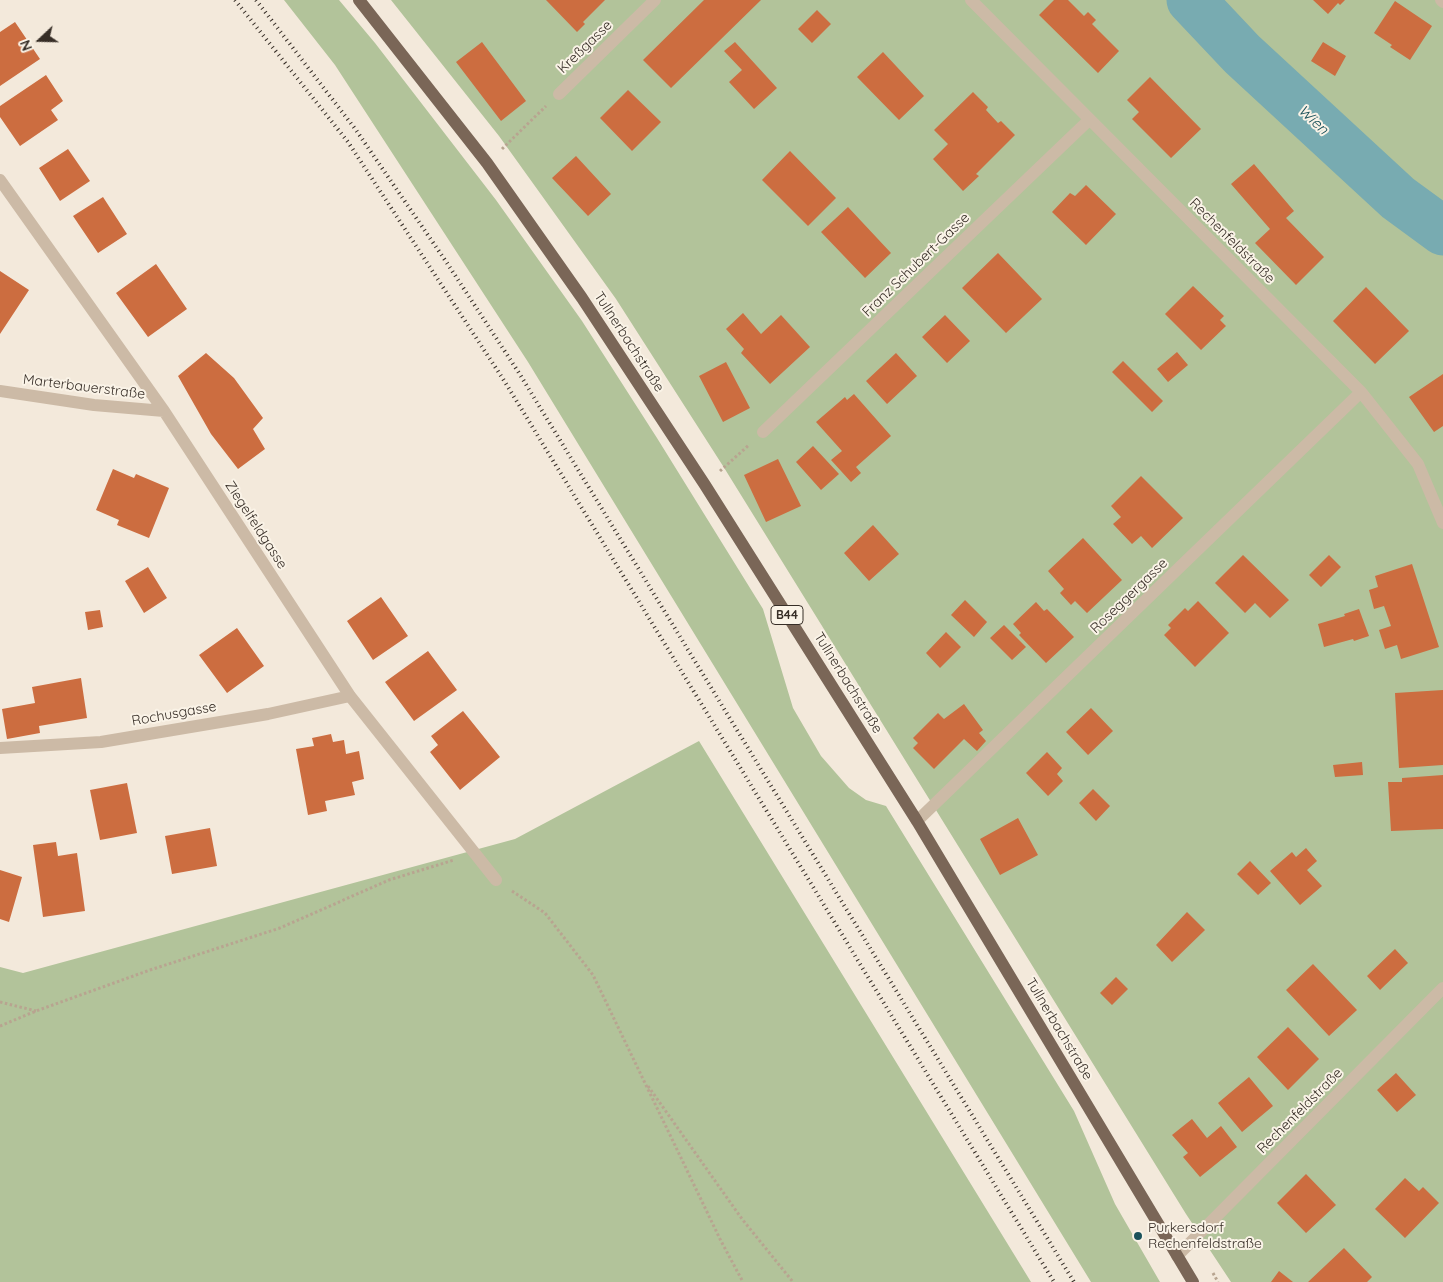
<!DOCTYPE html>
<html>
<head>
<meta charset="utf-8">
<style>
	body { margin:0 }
	#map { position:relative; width:1443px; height:1282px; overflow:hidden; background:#f3e9db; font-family:Quicksand,sans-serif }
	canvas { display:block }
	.north { position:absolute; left:15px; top:15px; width:50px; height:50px; -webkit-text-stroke:4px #faf3e7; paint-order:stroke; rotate:249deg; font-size:14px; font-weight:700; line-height:20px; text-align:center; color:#372e27 }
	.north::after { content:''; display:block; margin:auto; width:18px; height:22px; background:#372e27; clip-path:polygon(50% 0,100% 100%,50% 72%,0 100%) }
</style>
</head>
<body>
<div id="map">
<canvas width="1443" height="1282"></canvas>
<div class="north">N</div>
</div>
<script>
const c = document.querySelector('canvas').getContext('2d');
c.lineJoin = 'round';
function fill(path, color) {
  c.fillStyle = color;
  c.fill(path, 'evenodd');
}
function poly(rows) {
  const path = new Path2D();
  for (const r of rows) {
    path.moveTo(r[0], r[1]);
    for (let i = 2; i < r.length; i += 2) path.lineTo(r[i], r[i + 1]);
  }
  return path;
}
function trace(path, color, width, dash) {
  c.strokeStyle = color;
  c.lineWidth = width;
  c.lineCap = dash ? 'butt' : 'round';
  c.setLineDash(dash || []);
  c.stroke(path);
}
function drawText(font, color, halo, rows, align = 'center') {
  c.font = font + ' Quicksand,sans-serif';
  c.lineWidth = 4;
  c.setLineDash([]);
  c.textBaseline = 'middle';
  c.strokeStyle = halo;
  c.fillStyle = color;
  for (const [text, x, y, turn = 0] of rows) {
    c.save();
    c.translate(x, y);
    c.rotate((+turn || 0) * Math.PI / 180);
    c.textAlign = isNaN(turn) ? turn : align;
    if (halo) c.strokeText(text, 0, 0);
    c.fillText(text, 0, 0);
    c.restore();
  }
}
fill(poly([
	[284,0,339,0,375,43,496,200,582,321,657,438,763,609,793,708,821,756,849,788,866,800,886,806,1074,1111,1115,1204,1160,1282,1091,1282,528,362,335,65],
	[391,0,1443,0,1443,1282,1231,1282,1186,1214,723,466,616,299,499,136],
	[699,741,1031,1282,0,1282,0,967,23,973,515,839]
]), '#b2c39a');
trace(poly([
	[1191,0,1242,54,1398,198,1443,231]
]), '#78abb1', 49);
fill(poly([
	[546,0,605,0,583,22,585,24,577,32],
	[704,0,761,0,671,88,643,60],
	[1054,0,1068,0,1084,16,1088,12,1096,20,1092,24,1119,51,1098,73,1039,15],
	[1313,0,1345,0,1340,5,1338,3,1328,14],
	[1395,1,1432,26,1410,60,1390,47,1392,45,1374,33],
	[817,10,831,24,812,43,798,29],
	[15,22,40,59,0,86,0,32],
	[482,42,526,101,501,121,456,62],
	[735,42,777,88,754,109,729,82,742,70,724,51],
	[1323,42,1346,56,1335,76,1311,61],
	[883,52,924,96,899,120,857,77],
	[46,75,63,101,51,110,58,120,20,146,0,117,0,106],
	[1150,77,1201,129,1171,158,1132,119,1139,112,1127,100],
	[628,90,661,122,632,151,600,118],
	[973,92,988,107,986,110,998,123,1001,121,1015,135,976,174,979,176,963,191,933,159,948,144,934,130],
	[68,149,90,181,60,201,39,168],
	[790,151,836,198,808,226,762,180],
	[576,156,611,194,588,216,552,178],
	[1254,164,1294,211,1286,218,1324,257,1296,285,1255,243,1270,229,1231,184],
	[1086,185,1116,214,1086,245,1052,212,1070,193,1075,196],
	[103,197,127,234,98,253,73,216],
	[848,207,891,253,865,278,821,232],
	[998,253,1042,299,1006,333,962,288],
	[156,264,187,309,148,337,116,293],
	[0,271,29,290,0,334],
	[1193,286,1224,316,1220,320,1226,326,1201,350,1165,314],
	[1366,287,1409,331,1375,364,1333,321],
	[743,313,761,334,781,315,810,347,770,384,741,353,744,349,726,329],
	[945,315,970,341,947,363,922,337],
	[1177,352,1188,365,1168,382,1157,369],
	[206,353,234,378,263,418,253,429,265,449,238,469,211,434,178,376],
	[896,353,917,376,887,404,866,381],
	[1123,361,1163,401,1152,412,1112,372],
	[726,362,750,408,723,422,699,376],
	[1443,374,1443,426,1434,432,1409,397],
	[854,394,891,436,856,467,861,473,851,482,831,460,842,451,816,422,845,397,847,400],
	[813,446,839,474,821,490,796,462],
	[778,459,801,506,766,522,744,475],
	[113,469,134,478,136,474,169,488,149,538,117,525,119,520,96,510],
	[1141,476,1183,518,1152,548,1141,536,1132,544,1113,524,1121,517,1111,506],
	[873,525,899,554,869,581,844,553],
	[1083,538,1122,580,1087,613,1075,601,1071,605,1060,593,1064,589,1048,571],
	[1243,555,1289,600,1270,618,1255,603,1245,613,1215,583],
	[1329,555,1341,567,1321,587,1309,575],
	[1412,564,1439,647,1401,659,1397,645,1385,649,1379,630,1391,626,1384,606,1374,609,1369,590,1378,587,1375,576],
	[148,567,167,598,144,613,125,581],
	[381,597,408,636,373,660,347,621],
	[965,600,987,622,974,637,951,615],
	[1198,601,1229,633,1195,667,1164,635,1171,628,1168,625,1185,608,1188,611],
	[1036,602,1044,611,1047,609,1074,637,1046,663,1019,635,1021,633,1013,624],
	[1359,609,1369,636,1354,641,1353,639,1324,647,1318,624,1345,616,1344,614],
	[100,610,103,627,88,630,85,612],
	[1004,625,1026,647,1012,660,990,638],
	[237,628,264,666,227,693,199,655],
	[946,632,961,647,940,668,926,653],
	[428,651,457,690,414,721,385,682],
	[81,678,87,718,39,726,40,733,7,739,2,709,35,703,32,687],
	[1443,690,1443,765,1399,768,1395,693],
	[964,704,983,730,979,733,986,741,977,751,964,739,934,769,913,748,918,743,913,738,938,713,944,719],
	[1091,708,1113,731,1088,755,1066,732],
	[463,711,500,757,460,790,430,752,438,745,431,736],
	[331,734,333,742,344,740,346,754,359,751,364,779,352,782,355,795,325,801,327,811,308,815,296,749,314,746,312,738],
	[1047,752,1062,768,1057,774,1063,781,1048,796,1026,773],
	[1362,762,1363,775,1335,777,1333,765],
	[1443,775,1443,829,1391,831,1388,782,1402,782,1402,778],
	[127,783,137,833,100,840,90,790],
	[1093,789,1110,806,1096,821,1079,803],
	[1018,818,1038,855,1000,875,980,839],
	[210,828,217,866,172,874,165,836],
	[56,842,58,856,77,853,85,911,43,917,33,845],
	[1306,848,1317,861,1307,870,1322,886,1300,905,1270,871,1292,852,1296,857],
	[1250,861,1271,883,1258,895,1237,874],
	[0,870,22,877,9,922,0,919],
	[1187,912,1205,930,1172,962,1156,945],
	[1395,949,1408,963,1380,990,1367,976],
	[1313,964,1357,1010,1329,1036,1286,990],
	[1116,977,1128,989,1112,1005,1100,993],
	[1288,1027,1319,1059,1288,1090,1257,1057],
	[1396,1073,1416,1095,1397,1112,1377,1090],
	[1249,1077,1273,1106,1242,1132,1218,1103],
	[1192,1119,1207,1138,1221,1126,1237,1147,1200,1177,1183,1157,1188,1153,1172,1135],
	[1306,1174,1336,1205,1306,1233,1277,1203],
	[1405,1178,1419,1191,1423,1187,1439,1203,1405,1238,1375,1209],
	[1344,1248,1372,1277,1367,1282,1308,1282],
	[1279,1271,1293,1282,1271,1282]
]), '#cc6d40');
trace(poly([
	[502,149,546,106],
	[720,471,749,445],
	[512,891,545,913,593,975,721,1241,743,1282],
	[0,1002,36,1011],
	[0,1026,36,1011,150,970,280,928,389,880,454,860],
	[648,1086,742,1219,793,1282],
	[1213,1273,1218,1282]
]), '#b8a490', 3, [2.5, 2.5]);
trace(poly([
	[971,0,1361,392,1418,464,1443,523],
	[1441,0,1443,2],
	[559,94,655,0],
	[0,180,164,411,350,696,496,880],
	[0,391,94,405,164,411],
	[763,432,1089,120],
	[0,748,101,742,268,714,350,696],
	[917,821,1361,392],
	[1177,1256,1443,988]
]), '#ccbaa6', 12);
trace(poly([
	[359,0,487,163,582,298,705,485,917,821,1193,1282]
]), '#7a6657', 12);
trace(poly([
	[235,0,348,142,505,382,1054,1282],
	[256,0,356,130,447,263,519,373,1074,1282]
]), '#372e27', 4, [1, 4]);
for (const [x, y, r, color] of [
	[1138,1236,5,"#1b525b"]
]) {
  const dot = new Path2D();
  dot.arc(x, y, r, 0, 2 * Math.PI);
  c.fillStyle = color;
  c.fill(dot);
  trace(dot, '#faf3e7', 2);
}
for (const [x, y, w] of [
	[787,615,32]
]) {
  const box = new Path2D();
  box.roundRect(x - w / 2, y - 9.5, w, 19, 4);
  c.fillStyle = '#faf3e7';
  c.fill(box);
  trace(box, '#372e27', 1);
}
drawText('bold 12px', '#372e27', null, [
	["B44",787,615]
]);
drawText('14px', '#372e27', '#faf3e7', [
	["Kreßgasse",585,47,-44],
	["Rechenfeldstraße",1232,241,45],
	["Franz Schubert-Gasse",916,265,-44],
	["Tullnerbachstraße",629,342,57],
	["Marterbauerstraße",84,387,7],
	["Ziegelfeldgasse",256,525,57],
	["Roseggergasse",1129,596,-44],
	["Tullnerbachstraße",848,683,58],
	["Rochusgasse",174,714,-10],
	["Tullnerbachstraße",1059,1029,59],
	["Rechenfeldstraße",1300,1111,-45]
]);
drawText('14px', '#372e27', '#faf3e7', [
	["Purkersdorf",1148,1228],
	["Rechenfeldstraße",1148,1244]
], 'left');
drawText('italic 15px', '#1b525b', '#faf3e7', [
	["Wien",1313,120,43]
]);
</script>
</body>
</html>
